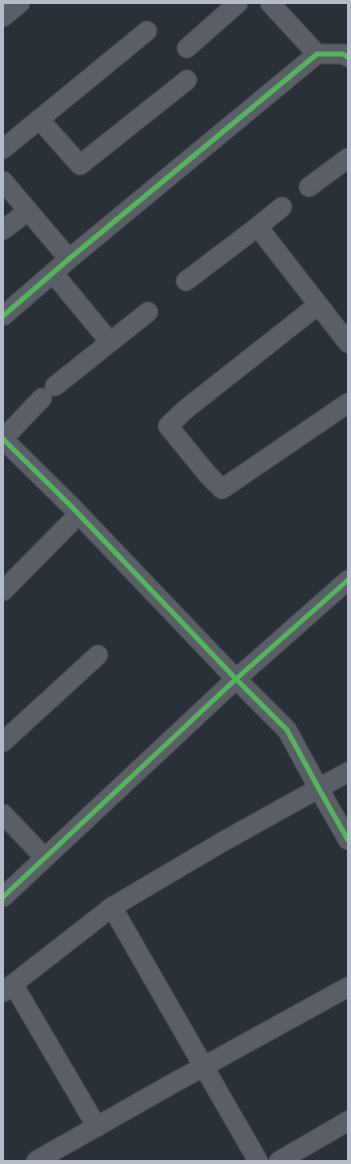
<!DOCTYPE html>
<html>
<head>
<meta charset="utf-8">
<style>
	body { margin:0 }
	#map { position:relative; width:351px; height:1164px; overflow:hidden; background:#2a3038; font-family:Manrope,sans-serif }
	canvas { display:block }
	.frame { position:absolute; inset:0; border:4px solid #b4bcc9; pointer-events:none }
</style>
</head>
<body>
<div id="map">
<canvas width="351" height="1164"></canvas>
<div class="frame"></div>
</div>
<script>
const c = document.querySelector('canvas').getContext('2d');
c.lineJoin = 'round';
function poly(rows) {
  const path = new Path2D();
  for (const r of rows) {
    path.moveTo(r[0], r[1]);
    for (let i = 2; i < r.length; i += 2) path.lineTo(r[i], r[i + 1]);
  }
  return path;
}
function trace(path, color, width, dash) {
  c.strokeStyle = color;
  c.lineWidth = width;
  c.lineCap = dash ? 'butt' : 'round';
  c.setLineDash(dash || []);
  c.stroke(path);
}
const minor = poly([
	[270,3,317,54],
	[3,17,20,3],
	[187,48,238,3],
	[39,119,80,165,187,80],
	[3,149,147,31],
	[3,181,69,259],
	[309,187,348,158],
	[258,227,348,343],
	[3,230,28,211],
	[53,273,110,342],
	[186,281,256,228,282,207],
	[318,305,186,409,168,426,208,475,222,489,348,403],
	[3,316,69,259,317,54,343,54,348,57],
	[55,386,148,312],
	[3,439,70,505,236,679,287,730,319,789,348,840],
	[3,439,42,398],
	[3,591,79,514],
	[3,742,98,655],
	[3,814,45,858],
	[3,897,236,679,348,580],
	[112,907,258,1161],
	[13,984,97,1127],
	[3,992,112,907,224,841,348,772],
	[36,1161,170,1085,348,987],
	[279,1161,348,1121]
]);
trace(minor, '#484c53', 21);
trace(minor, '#5a5e66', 19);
trace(poly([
	[3,316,69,259,317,54,343,54,348,57],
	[3,439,70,505,236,679,287,730,319,789,348,840],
	[3,897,236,679,348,580]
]), '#56b35d', 5);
</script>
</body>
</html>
